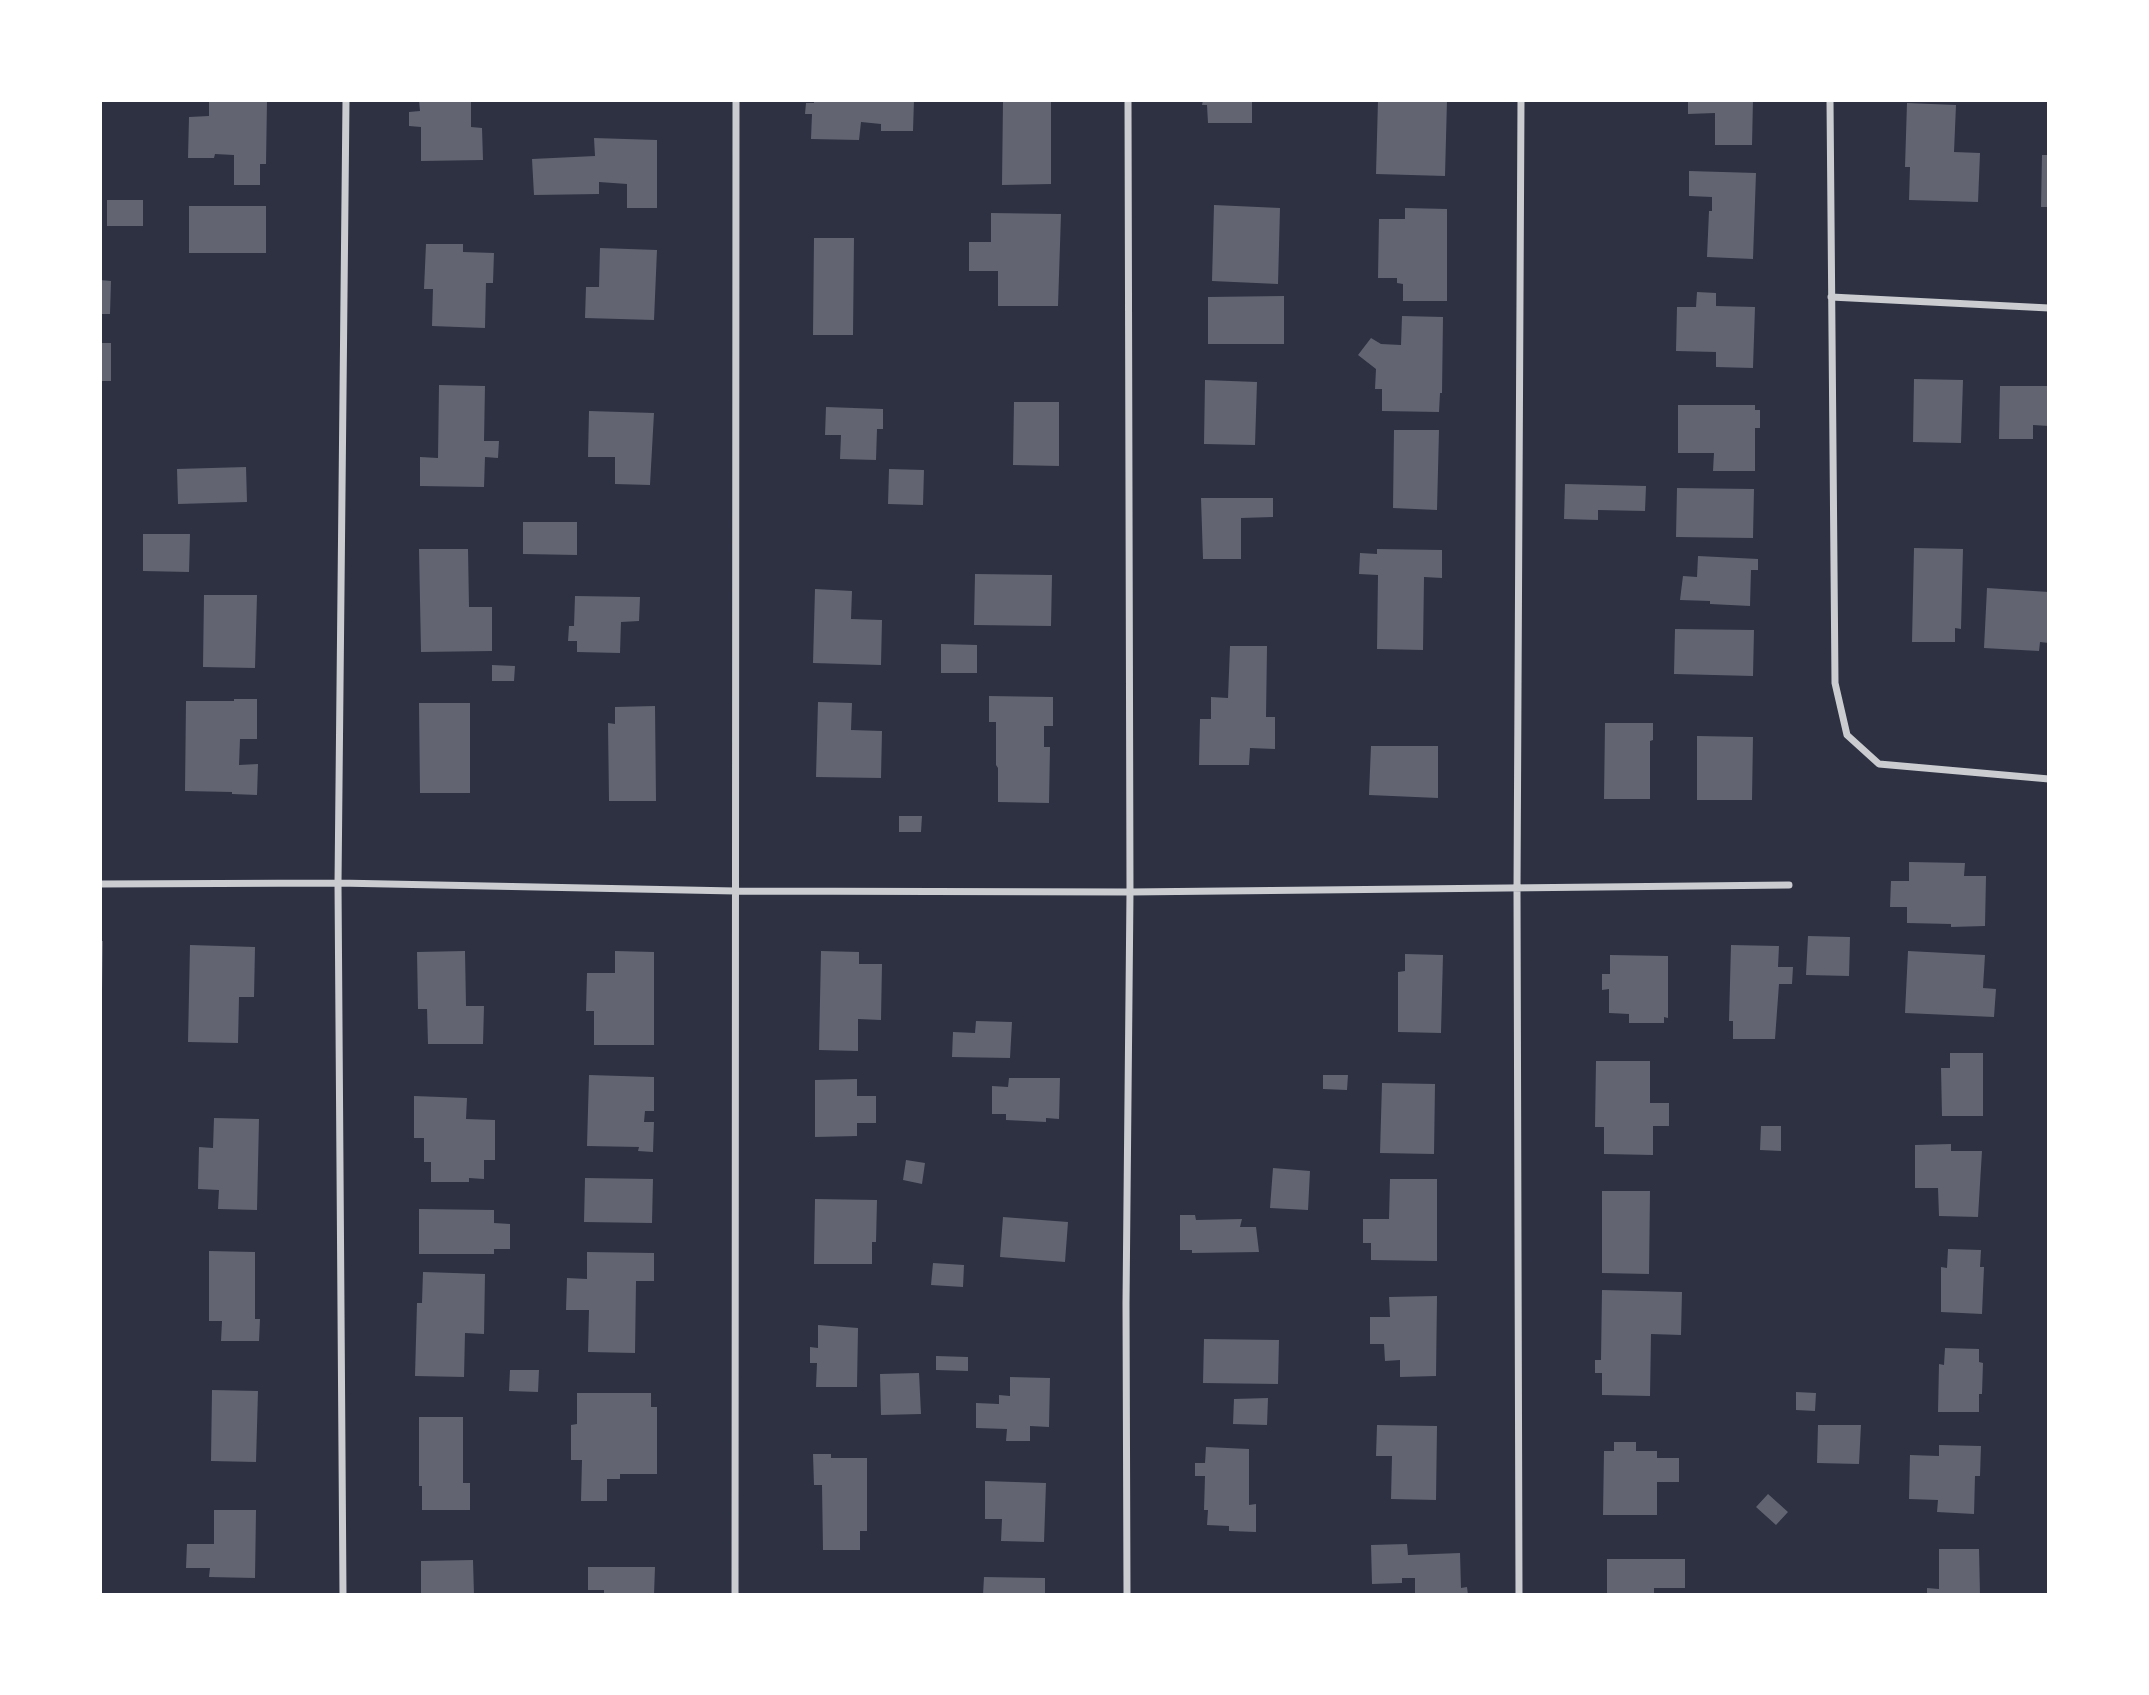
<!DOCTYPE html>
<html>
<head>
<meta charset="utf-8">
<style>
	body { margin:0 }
	#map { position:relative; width:2149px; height:1695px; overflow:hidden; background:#2d3142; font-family:"Archivo Narrow",sans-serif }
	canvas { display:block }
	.frame { position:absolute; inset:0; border:102px solid #fff; pointer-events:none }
</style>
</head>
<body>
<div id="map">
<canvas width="2149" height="1695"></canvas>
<div class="frame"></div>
</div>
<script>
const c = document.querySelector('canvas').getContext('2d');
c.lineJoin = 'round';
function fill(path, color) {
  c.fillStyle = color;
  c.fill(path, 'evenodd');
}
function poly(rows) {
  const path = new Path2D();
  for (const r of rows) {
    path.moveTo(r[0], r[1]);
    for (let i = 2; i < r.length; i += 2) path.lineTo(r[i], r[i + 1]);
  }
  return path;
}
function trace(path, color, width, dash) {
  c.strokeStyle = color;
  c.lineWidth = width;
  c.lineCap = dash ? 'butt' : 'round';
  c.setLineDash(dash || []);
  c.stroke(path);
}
fill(poly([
	[209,100,267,100,266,164,260,164,260,185,234,185,234,155,215,154,214,158,188,158,189,117,209,116],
	[419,100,471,100,471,127,482,128,483,160,421,161,421,127,409,126,409,112,420,111],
	[814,100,856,100,856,102,914,100,913,131,881,131,881,124,861,122,859,140,811,139,812,114,805,114,806,103,814,103],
	[1003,100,1051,100,1051,184,1002,185],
	[1203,100,1252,100,1252,123,1208,123,1207,105,1202,105],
	[1378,100,1447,100,1445,176,1376,174],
	[1688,100,1753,100,1752,145,1715,145,1715,113,1688,114],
	[1907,103,1956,105,1954,152,1980,153,1978,202,1909,200,1910,167,1905,167],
	[594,138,657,140,657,208,627,208,627,184,599,182,599,194,534,195,532,159,595,156],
	[2042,155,2049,155,2049,207,2041,207],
	[1689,171,1756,173,1753,259,1707,257,1709,211,1712,211,1712,197,1689,196],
	[107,200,143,200,143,226,107,226],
	[1214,205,1280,208,1278,284,1212,281],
	[189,206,266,206,266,253,189,253],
	[1405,208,1447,209,1447,301,1403,301,1403,284,1397,283,1397,278,1378,278,1379,219,1405,219],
	[991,213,1061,214,1058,306,998,306,998,271,969,271,969,242,991,242],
	[814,238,854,238,853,335,813,335],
	[426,244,463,244,463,252,494,253,493,283,486,283,485,328,432,326,433,289,424,289],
	[600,248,657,250,654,320,585,318,586,287,599,287],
	[100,280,111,281,110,314,100,314],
	[1697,292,1716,293,1716,306,1755,307,1753,368,1716,367,1716,352,1676,351,1677,307,1696,307],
	[1284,296,1284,344,1208,344,1208,297],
	[1402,316,1443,317,1442,393,1440,393,1439,412,1382,411,1382,389,1375,389,1376,369,1358,355,1371,338,1381,344,1401,345],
	[100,343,111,343,111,381,100,381],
	[1914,379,1963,380,1961,443,1913,442],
	[1205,380,1257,382,1255,445,1204,444],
	[439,385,485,386,484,441,499,441,498,458,485,457,484,487,420,486,420,457,438,458],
	[2000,386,2049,386,2049,426,2033,425,2033,439,1999,439],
	[1014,402,1059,402,1059,466,1013,465],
	[1678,405,1755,405,1755,410,1760,410,1760,428,1755,428,1755,471,1713,471,1714,453,1678,453],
	[826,407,883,409,883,429,877,429,876,460,840,459,841,435,825,435],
	[589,411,654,413,650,485,615,484,615,457,588,457],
	[1394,430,1439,430,1437,510,1393,508],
	[246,467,247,502,178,504,177,469],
	[889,469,924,470,923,505,888,504],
	[1565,484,1646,486,1645,511,1598,510,1598,520,1564,519],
	[1677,488,1754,489,1753,538,1676,537],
	[1201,498,1273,498,1273,517,1241,518,1241,559,1203,559],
	[523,522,577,522,577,555,523,554],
	[143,534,190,534,189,572,143,571],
	[1914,548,1963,549,1961,629,1955,628,1955,642,1912,642],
	[419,549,468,549,469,607,492,607,492,651,421,652],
	[1377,549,1442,550,1442,578,1424,577,1423,650,1377,649,1378,575,1359,574,1360,553,1377,554],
	[1698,556,1758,559,1758,570,1751,570,1750,606,1710,604,1710,601,1680,600,1683,576,1697,577],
	[975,574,1052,575,1051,626,974,625],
	[1987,588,2049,592,2049,643,2040,642,2039,651,1984,648],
	[815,589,852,591,851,619,882,620,881,665,813,663],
	[204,595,257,595,255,668,203,667],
	[575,596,640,597,639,621,621,622,620,653,577,652,577,641,568,641,569,626,574,626],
	[1675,629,1754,630,1753,676,1674,674],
	[941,644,977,645,977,673,941,673],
	[1230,646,1267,646,1266,717,1275,717,1275,749,1250,748,1249,765,1199,765,1200,719,1211,719,1211,697,1228,698],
	[492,665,515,666,514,681,492,681],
	[989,696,1053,697,1053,726,1044,726,1044,747,1050,747,1049,803,998,802,998,768,996,765,996,722,989,722],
	[234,699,257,699,257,739,240,739,239,765,258,764,257,795,232,794,232,792,185,791,186,701,234,701],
	[818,702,852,703,851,730,882,731,881,778,816,777],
	[419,703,470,703,470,793,420,793],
	[655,706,656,801,609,801,608,723,615,724,615,707],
	[1605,723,1653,723,1653,740,1650,741,1650,799,1604,799],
	[1697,736,1753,737,1752,800,1697,800],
	[1371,746,1438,746,1438,798,1369,795],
	[899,816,922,816,921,832,899,832],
	[1909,862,1965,863,1964,876,1986,876,1985,926,1951,927,1951,924,1907,923,1907,907,1890,907,1891,881,1909,881],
	[1808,936,1850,937,1849,976,1806,975],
	[100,941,103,941,102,991,100,991],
	[190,945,255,947,254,997,239,997,238,1043,188,1042],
	[1731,945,1779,946,1778,967,1793,967,1792,984,1779,984,1775,1039,1733,1039,1733,1021,1729,1021],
	[465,951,466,1006,484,1006,483,1044,428,1044,427,1009,418,1009,417,952],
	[615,951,654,952,654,1045,594,1045,594,1011,586,1011,587,973,615,973],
	[821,951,859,952,859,964,882,964,881,1020,858,1019,858,1051,819,1050],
	[1908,951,1985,955,1983,988,1996,989,1994,1017,1905,1013],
	[1405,954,1443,955,1441,1033,1398,1032,1398,972,1405,971],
	[1610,955,1668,956,1668,1018,1664,1017,1664,1023,1629,1023,1629,1014,1609,1013,1609,989,1602,990,1602,974,1610,974],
	[976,1021,1012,1022,1010,1058,952,1057,953,1032,975,1033],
	[1950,1053,1983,1053,1983,1116,1942,1116,1941,1068,1950,1068],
	[1596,1061,1650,1061,1650,1103,1669,1103,1669,1126,1653,1126,1653,1155,1604,1154,1604,1127,1595,1127],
	[589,1075,654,1077,654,1111,645,1111,644,1122,654,1122,653,1152,638,1151,639,1147,587,1146],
	[1323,1075,1348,1075,1347,1090,1323,1089],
	[1009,1078,1060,1078,1059,1119,1046,1118,1046,1122,1006,1120,1006,1114,992,1114,992,1086,1008,1087],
	[857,1079,857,1096,876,1096,876,1123,857,1123,857,1136,815,1137,815,1080],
	[1382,1083,1435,1084,1434,1154,1380,1153],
	[414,1096,467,1098,466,1119,495,1120,495,1160,484,1160,484,1179,469,1178,469,1182,431,1182,431,1162,424,1162,424,1138,414,1138],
	[214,1118,259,1119,257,1210,218,1209,219,1190,198,1189,199,1147,213,1148],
	[1761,1126,1781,1126,1781,1151,1760,1150],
	[1951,1144,1951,1151,1982,1151,1978,1217,1939,1216,1938,1188,1915,1188,1915,1145],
	[906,1160,925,1163,922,1184,903,1180],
	[1273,1168,1310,1171,1308,1210,1270,1208],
	[585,1178,653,1179,652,1223,584,1222],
	[1390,1179,1437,1179,1437,1261,1371,1260,1371,1243,1363,1243,1363,1219,1389,1219],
	[1602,1191,1650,1191,1649,1274,1602,1273],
	[815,1199,877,1200,876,1242,872,1242,872,1264,814,1264],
	[419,1209,494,1210,494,1223,510,1224,510,1249,494,1249,494,1254,419,1254],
	[1180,1215,1195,1215,1196,1220,1242,1219,1240,1227,1256,1227,1259,1252,1192,1253,1192,1250,1180,1250],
	[1003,1217,1068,1222,1065,1262,1000,1257],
	[1948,1249,1981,1250,1980,1267,1984,1267,1982,1314,1941,1312,1941,1267,1947,1268],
	[209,1251,255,1252,255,1319,260,1319,259,1341,221,1341,222,1321,209,1321],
	[587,1252,654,1253,654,1281,636,1281,635,1353,588,1352,589,1310,566,1310,567,1278,587,1279],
	[933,1263,964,1265,963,1287,931,1285],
	[423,1272,485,1274,484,1334,465,1333,464,1377,415,1376,417,1303,422,1303],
	[1602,1290,1682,1292,1681,1335,1651,1334,1650,1396,1602,1395,1602,1373,1595,1373,1595,1360,1601,1360],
	[1437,1296,1436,1376,1400,1377,1400,1360,1385,1361,1384,1344,1370,1344,1370,1317,1390,1317,1389,1297],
	[818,1325,858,1328,857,1387,816,1387,817,1363,810,1363,810,1347,818,1348],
	[1204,1339,1279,1340,1278,1384,1203,1383],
	[1945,1348,1979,1349,1979,1362,1983,1363,1982,1394,1979,1394,1979,1412,1938,1412,1939,1364,1944,1365],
	[936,1356,968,1357,968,1371,936,1370],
	[510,1370,539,1370,538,1392,509,1391],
	[919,1373,921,1414,881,1415,880,1374],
	[1010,1377,1050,1378,1049,1427,1030,1426,1030,1441,1006,1441,1007,1429,976,1428,976,1403,999,1404,999,1395,1010,1396],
	[212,1390,258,1391,256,1462,211,1461],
	[1796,1392,1816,1393,1815,1411,1796,1410],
	[577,1393,651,1393,651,1407,657,1407,657,1474,620,1474,620,1479,607,1479,607,1501,581,1501,582,1460,571,1460,571,1425,577,1424],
	[1268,1398,1267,1425,1233,1424,1234,1399],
	[419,1417,463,1417,463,1483,470,1483,470,1510,422,1510,422,1486,419,1486],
	[1377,1425,1437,1426,1436,1500,1391,1499,1392,1456,1376,1456],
	[1818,1425,1861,1425,1859,1464,1817,1463],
	[1614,1442,1636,1442,1636,1451,1657,1451,1657,1458,1679,1458,1679,1482,1657,1482,1657,1515,1603,1515,1604,1451,1614,1451],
	[1939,1445,1981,1446,1980,1476,1975,1476,1974,1514,1937,1512,1938,1500,1909,1499,1910,1455,1939,1456],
	[1206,1447,1249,1449,1249,1505,1256,1504,1256,1532,1229,1531,1229,1526,1207,1525,1208,1510,1204,1510,1205,1476,1195,1476,1195,1463,1205,1463],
	[813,1454,831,1454,831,1458,867,1458,867,1531,860,1531,860,1550,823,1550,822,1485,814,1485],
	[985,1481,1046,1483,1044,1542,1001,1541,1002,1519,985,1519],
	[1768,1494,1788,1512,1776,1525,1756,1507],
	[214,1510,256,1510,255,1578,209,1577,210,1568,186,1568,187,1544,214,1544],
	[1407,1544,1408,1555,1460,1553,1461,1588,1467,1587,1468,1595,1415,1595,1415,1578,1402,1578,1402,1583,1372,1584,1371,1545],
	[1939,1549,1979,1549,1980,1595,1927,1595,1927,1588,1939,1589],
	[1607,1559,1685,1559,1685,1588,1654,1588,1654,1595,1607,1595],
	[473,1560,474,1595,421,1595,421,1561],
	[588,1567,655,1567,654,1595,604,1595,604,1590,588,1590],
	[984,1577,1045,1578,1045,1595,983,1595]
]), '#626471');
trace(poly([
	[1830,100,1835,683,1847,735,1879,764,2049,779],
	[1831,297,2049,308],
	[100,884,338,883,735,891,1130,892,1789,885],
	[343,1595,338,883,346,100],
	[735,1595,736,100],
	[1127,1595,1126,1303,1130,892,1128,100],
	[1519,1595,1517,888,1521,100]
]), '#caccd0', 7);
</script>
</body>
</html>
